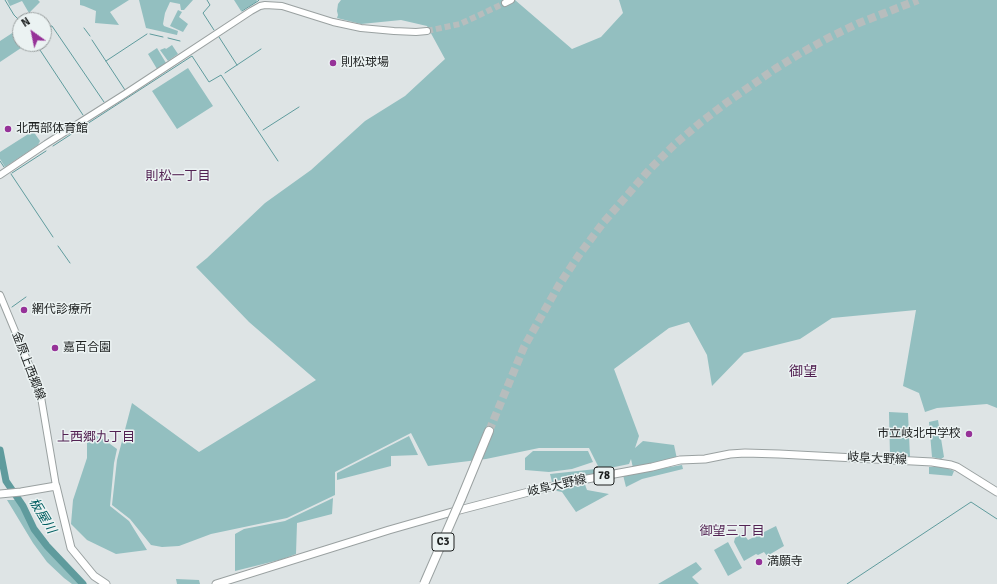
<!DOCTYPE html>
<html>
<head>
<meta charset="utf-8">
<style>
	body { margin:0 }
	#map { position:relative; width:997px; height:584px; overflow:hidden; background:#dee4e5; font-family:Signika,sans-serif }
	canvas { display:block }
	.north { position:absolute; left:12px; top:12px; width:40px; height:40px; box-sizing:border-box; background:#ebf2f2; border:1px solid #989e9e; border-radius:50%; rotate:327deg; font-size:11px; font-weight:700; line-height:16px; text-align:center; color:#1c1f1f }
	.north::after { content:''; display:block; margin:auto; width:14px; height:18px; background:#963298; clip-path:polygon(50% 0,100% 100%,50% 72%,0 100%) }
</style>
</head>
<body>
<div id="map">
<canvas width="997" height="584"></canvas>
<div class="north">N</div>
</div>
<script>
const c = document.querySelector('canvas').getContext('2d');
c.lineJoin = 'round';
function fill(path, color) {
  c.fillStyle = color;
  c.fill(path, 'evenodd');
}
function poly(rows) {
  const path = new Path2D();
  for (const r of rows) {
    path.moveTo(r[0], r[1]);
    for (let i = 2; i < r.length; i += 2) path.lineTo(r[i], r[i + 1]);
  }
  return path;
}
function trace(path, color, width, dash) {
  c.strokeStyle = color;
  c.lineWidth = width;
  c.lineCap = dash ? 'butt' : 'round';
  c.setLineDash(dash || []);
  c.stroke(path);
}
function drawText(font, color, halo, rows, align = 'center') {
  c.font = font + ' Signika,"Noto Sans JP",sans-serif';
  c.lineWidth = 3;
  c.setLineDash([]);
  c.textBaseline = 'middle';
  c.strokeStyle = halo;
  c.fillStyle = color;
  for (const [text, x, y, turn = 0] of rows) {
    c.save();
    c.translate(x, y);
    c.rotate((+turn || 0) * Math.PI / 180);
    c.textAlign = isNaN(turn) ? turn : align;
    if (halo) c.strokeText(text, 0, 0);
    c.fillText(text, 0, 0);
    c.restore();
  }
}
fill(poly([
	[7,0,38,0,40,2,29,13,22,1,10,6],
	[80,0,129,0,110,12,119,25,95,23,96,11,84,6,80,5],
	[139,0,193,0,184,10,181,10,180,4,170,2,165,13,163,24,164,26,178,31,177,35,146,28],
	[234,0,257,0,256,2,241,11],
	[341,0,515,0,572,49,601,37,623,13,619,0,997,0,997,408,987,404,937,408,925,412,919,393,903,386,916,310,832,318,800,339,744,353,712,386,707,355,689,322,669,328,614,369,639,436,635,448,643,441,674,445,677,459,633,468,631,459,629,464,600,470,589,448,539,448,486,459,428,466,411,433,335,472,335,495,287,518,211,534,179,546,162,547,151,545,130,519,112,505,117,460,132,403,199,452,316,380,249,322,196,267,207,258,265,203,311,170,365,121,405,96,445,59,427,26,401,20,361,24,337,18,338,15,337,11,338,4],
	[178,10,182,12,179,17,188,24,183,32,170,26],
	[20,28,20,44,27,44,0,62,0,41],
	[172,45,178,54,168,61,160,50,165,48,166,49],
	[157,48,166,63,157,69,148,54],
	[188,68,213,106,177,129,152,91],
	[33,131,40,141,38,145,5,167,0,159,0,152],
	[889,412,908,413,910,457,890,456],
	[938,420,944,457,941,459,932,457,929,422],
	[93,434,106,441,117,449,114,463,110,506,129,521,147,550,116,554,87,540,71,524,73,500,87,458,87,440],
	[409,436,418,455,391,456,391,466,337,480,337,473],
	[533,451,588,451,593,462,572,469,549,472,525,470,525,458],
	[682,465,683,469,642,479,626,487,623,475],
	[929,467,944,467,954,471,952,476,929,474],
	[596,469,598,473,552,482,550,474],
	[584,482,587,490,609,494,576,512,562,492,557,491,555,488],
	[333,498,332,514,297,523,296,554,283,559,235,571,235,534,244,529,285,521],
	[7,500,18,500,28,523,39,540,55,559,79,584,72,584,64,578,47,562,33,543],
	[776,526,784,546,767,556,764,552,758,555,756,554,744,561,734,542,735,538,743,533,748,540],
	[728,542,742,568,728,576,714,550],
	[696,562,702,569,692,577,699,584,658,584],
	[176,579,199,580,200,584,177,584]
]), '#93bfc0');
trace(poly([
	[5,0,14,15,19,20],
	[207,0,210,5,203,13,214,30],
	[242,11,258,1,259,0],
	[44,26,52,26,104,102],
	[84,28,90,36],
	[150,34,163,37],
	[219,37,237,65],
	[168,38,180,41],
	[92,40,125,90],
	[36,44,83,115],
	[106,61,147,34],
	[225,73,261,49],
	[263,130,299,107],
	[53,146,192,56,209,82,221,75,278,161],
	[0,161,4,167],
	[12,173,46,151],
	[11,174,53,237],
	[58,246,70,263],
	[12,307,26,297],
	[847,584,971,502,997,519]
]), '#5f9b9d', 1);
trace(poly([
	[0,450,6,481,23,506,34,529,47,546,83,584]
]), '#5f9b9d', 7);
trace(poly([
	[427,31,460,24,505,3]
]), '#b7bdbd', 6, [6, 3]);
trace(poly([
	[489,431,524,347,542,315,559,285,579,255,603,223,650,169,675,144,700,123,726,103,775,69,801,53,830,37,859,23,918,0]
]), '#b7bdbd', 8, [8, 4]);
const secondary = poly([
	[505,3,511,0],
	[0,175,46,144,125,94,251,11,260,6,265,5,282,6,333,22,361,28,394,31,416,32,427,31],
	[0,295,40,391,56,486]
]);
const primary = poly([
	[0,494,21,492,56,486,71,548,94,576,106,584],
	[216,584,389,530,452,512,540,489,587,479,652,467,680,460,705,459,730,454,745,453,779,454,932,462,951,465,957,467,997,492]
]);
const highway = poly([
	[461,499,489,431]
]);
trace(secondary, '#9aa1a1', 8);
trace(primary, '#9aa1a1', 9);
trace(highway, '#9aa1a1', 10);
trace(secondary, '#fff', 6);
trace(primary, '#fff', 7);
trace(highway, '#fff', 8);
const highwayBridge = poly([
	[424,584,461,499]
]);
trace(highwayBridge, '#9aa1a1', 10, []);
trace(highwayBridge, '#fff', 8);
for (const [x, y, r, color] of [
	[333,63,4,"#963298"],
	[8,129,4,"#963298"],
	[24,310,4,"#963298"],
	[55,348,4,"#963298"],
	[969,434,4,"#963298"],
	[759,562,4,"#963298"]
]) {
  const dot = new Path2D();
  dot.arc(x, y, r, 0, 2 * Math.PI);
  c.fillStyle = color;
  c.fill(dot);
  trace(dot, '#ebf2f2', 1.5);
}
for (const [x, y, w] of [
	[604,476,20],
	[443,542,22]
]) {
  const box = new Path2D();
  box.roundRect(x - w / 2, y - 9, w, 18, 3);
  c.fillStyle = '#ebf2f2';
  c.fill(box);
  trace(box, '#1c1f1f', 1);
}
drawText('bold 11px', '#1c1f1f', null, [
	["78",604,476],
	["C3",443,542]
]);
drawText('12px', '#1c1f1f', '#ebf2f2', [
	["則松球場",341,63],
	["北西部体育館",16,129],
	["網代診療所",32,310],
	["嘉百合園",63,348],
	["市立岐北中学校",961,434,"right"],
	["満願寺",767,562]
], 'left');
drawText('12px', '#1c1f1f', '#ebf2f2', [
	["金原上西郷線",28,366,69],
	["岐阜大野線",877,459,3],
	["岐阜大野線",557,486,-13]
]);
drawText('13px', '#532253', '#ebf2f2', [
	["則松一丁目",178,177],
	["上西郷九丁目",96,438],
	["御望三丁目",732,532]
]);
drawText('italic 13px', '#025f62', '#ebf2f2', [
	["板屋川",42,516,59]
]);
drawText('14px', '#532253', '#ebf2f2', [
	["御望",803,372]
]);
</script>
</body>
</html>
